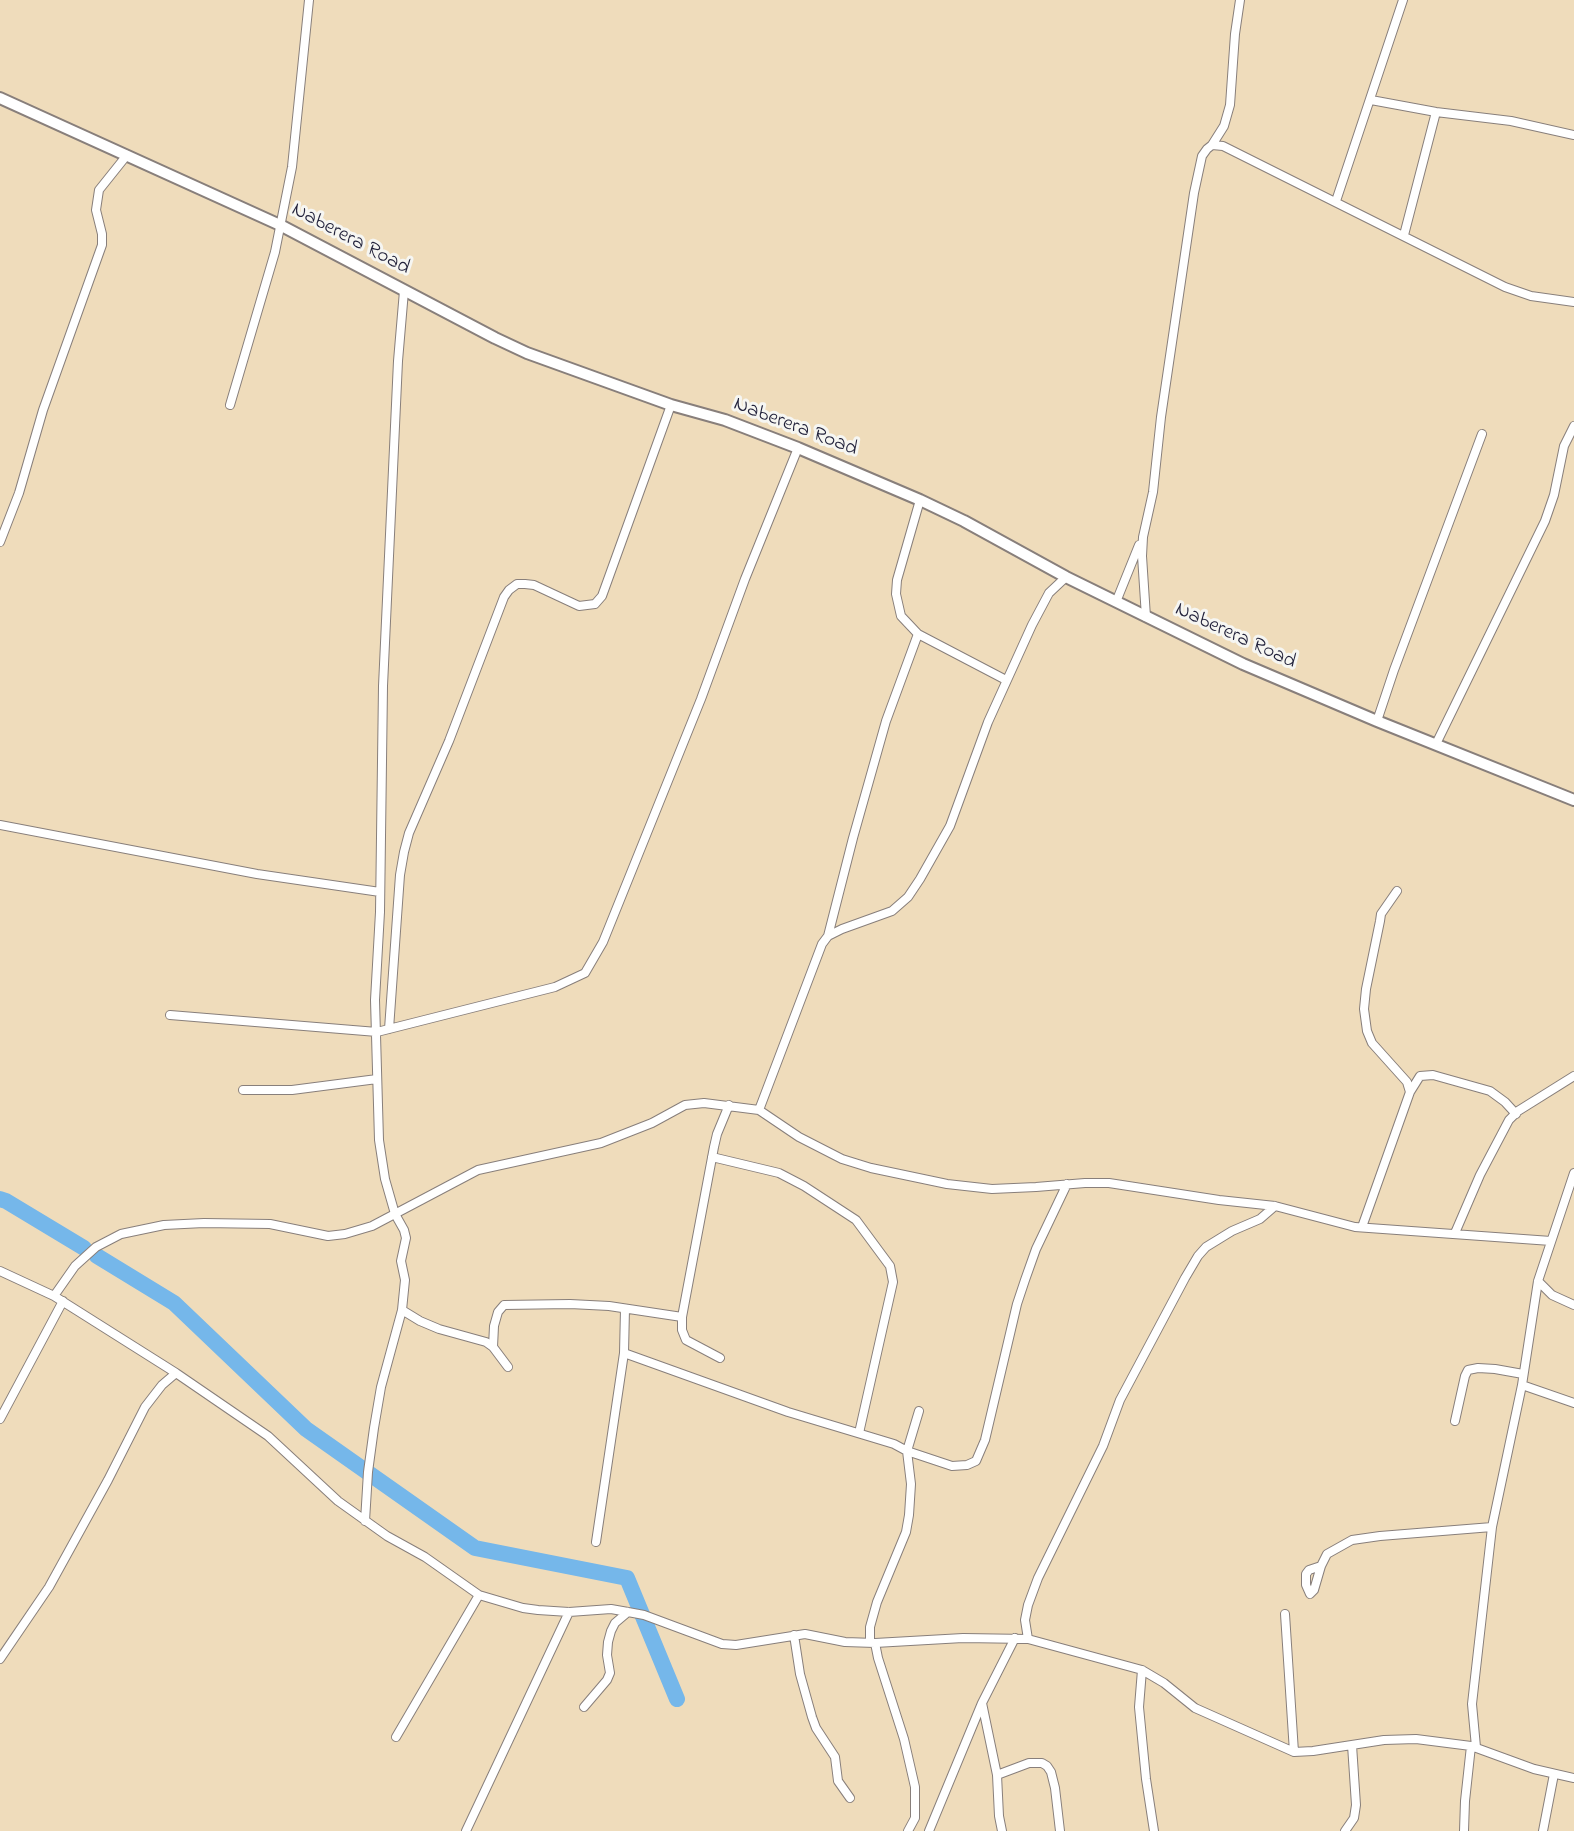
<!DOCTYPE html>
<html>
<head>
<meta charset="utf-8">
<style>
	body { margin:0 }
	canvas { display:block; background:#efdcbb }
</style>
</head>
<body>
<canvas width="1574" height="1831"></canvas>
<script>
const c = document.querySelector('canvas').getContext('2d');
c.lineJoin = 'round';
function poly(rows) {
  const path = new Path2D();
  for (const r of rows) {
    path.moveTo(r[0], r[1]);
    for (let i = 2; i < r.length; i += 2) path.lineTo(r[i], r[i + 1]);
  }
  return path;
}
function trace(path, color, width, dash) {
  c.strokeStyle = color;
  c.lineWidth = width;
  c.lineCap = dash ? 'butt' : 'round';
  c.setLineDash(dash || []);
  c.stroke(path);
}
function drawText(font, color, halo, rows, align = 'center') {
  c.font = font + ' "Indie Flower",sans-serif';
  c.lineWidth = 6;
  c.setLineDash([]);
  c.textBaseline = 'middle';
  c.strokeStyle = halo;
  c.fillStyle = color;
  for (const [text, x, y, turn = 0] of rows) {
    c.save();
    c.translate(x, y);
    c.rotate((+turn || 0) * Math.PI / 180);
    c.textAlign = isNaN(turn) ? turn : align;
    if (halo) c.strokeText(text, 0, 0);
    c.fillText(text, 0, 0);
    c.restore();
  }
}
trace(poly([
	[0,1199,6,1201,84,1248],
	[97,1256,174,1303,306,1429,475,1548,627,1578,677,1699]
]), '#75b7ea', 16);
const street = poly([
	[1371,100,1436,112,1511,121,1574,135],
	[1212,145,1224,126,1230,105,1235,34,1240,0],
	[1336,201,1403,0],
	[1404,235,1436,112],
	[230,405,275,252,292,167,309,0],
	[920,500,897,580,896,594,901,616,918,634,1006,680],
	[0,542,19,493,43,410,102,245,102,234,96,210,99,190,127,155],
	[1116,602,1139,545],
	[1146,617,1142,556,1143,537,1153,492,1161,417,1194,193,1202,156,1207,149,1212,145,1223,146,1505,287,1531,296,1574,302],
	[1377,721,1394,670,1482,434],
	[1436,744,1545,521,1554,495,1564,446,1574,426],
	[0,825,257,874,380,892],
	[828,936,853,838,886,721,918,634],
	[170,1015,377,1032,555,987,585,973,603,942,701,699,745,579,798,448],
	[389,1029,400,875,404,852,409,833,449,741,504,597,509,590,517,584,525,584,534,585,579,606,595,604,602,596,671,405],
	[243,1090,292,1090,377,1079],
	[1410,1092,1420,1076,1433,1075,1490,1091,1505,1102,1516,1114],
	[759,1110,822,944,828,936,842,929,892,911,908,897,920,879,950,826,988,722,1032,625,1049,593,1066,577],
	[712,1157,779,1173,804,1186,856,1220,890,1266,893,1282,859,1433],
	[1362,1227,1410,1092,1407,1082,1372,1043,1367,1031,1364,1009,1366,989,1380,921,1381,914,1397,891],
	[1455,1233,1480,1175,1509,1120,1518,1111,1574,1076],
	[0,1271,54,1296,176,1373,268,1436,338,1501,387,1536,425,1557,479,1595,523,1608,538,1610,569,1612,611,1609,628,1612,644,1615,722,1644,736,1645,805,1634,845,1642,875,1643,963,1638,1028,1639,1142,1670,1164,1683,1195,1708,1294,1752,1313,1751,1384,1740,1416,1739,1471,1746,1534,1769,1574,1778],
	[1538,1281,1552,1295,1574,1305],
	[54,1296,75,1266,96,1247,121,1234,164,1225,204,1223,270,1224,328,1236,345,1234,372,1226,478,1170,601,1143,652,1123,685,1105,704,1103,759,1110,799,1137,842,1159,871,1168,947,1184,992,1189,1036,1187,1085,1183,1109,1183,1219,1200,1275,1206,1355,1227,1551,1241],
	[402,1310,420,1321,439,1329,486,1342,493,1347,508,1367],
	[493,1347,494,1326,498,1312,504,1305,570,1304,609,1306,682,1317],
	[624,1353,788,1412,894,1444,907,1451,911,1484,909,1515,906,1532,877,1602,870,1627,870,1643],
	[720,1358,686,1340,682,1330,682,1317,714,1147,717,1134,729,1105],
	[1522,1385,1574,1403],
	[919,1411,907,1451,952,1466,967,1465,976,1461,985,1440,1017,1304,1025,1280,1036,1249,1067,1184],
	[0,1419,63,1301],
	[1455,1421,1465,1376,1468,1370,1478,1368,1495,1369,1523,1374],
	[365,1521,368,1472,374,1428,381,1387,402,1310,405,1280,401,1261,406,1238,404,1230,395,1214,385,1179,379,1140,375,1000,380,912,383,686,398,361,404,291],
	[596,1542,624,1353,625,1309],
	[1321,1566,1309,1570,1306,1574,1306,1585,1310,1594,1314,1590,1321,1566,1327,1554,1352,1540,1380,1536,1492,1527],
	[1285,1614,1294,1752],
	[794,1635,800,1674,812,1717,816,1728,835,1757,838,1781,850,1798],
	[1028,1639,1025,1620,1028,1605,1038,1578,1103,1446,1120,1400,1185,1278,1198,1256,1206,1247,1232,1231,1260,1219,1275,1206],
	[875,1643,878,1658,904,1739,915,1787,915,1818,908,1831],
	[0,1659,49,1587,108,1480,145,1407,162,1385,176,1373],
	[1142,1670,1139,1707,1146,1779,1154,1831],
	[584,1707,607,1680,610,1673,607,1655,608,1642,611,1631,615,1623,628,1612],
	[396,1737,479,1595],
	[1476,1747,1472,1704,1492,1527,1522,1385,1538,1281,1574,1173],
	[997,1775,1029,1763,1042,1763,1047,1766,1051,1772,1055,1788,1060,1831],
	[466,1831,569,1612],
	[929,1831,982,1703],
	[1002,1831,999,1816,997,1775,982,1703,1015,1638],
	[1345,1831,1354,1818,1356,1805,1352,1745],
	[1464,1831,1465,1801,1471,1746],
	[1543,1831,1554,1774]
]);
const secondary = poly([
	[0,98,280,225,495,338,527,353,671,405,725,420,798,448,920,500,964,521,1066,577,1243,664,1377,721,1574,800]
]);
trace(street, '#887f7b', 10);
trace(secondary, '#887f7b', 14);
trace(street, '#fff', 8);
trace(secondary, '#fff', 10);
drawText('21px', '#22223b', '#f6f6f2', [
	["Naberera Road",350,240,28],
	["Naberera Road",795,428,21],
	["Naberera Road",1235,637,25]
]);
</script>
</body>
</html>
